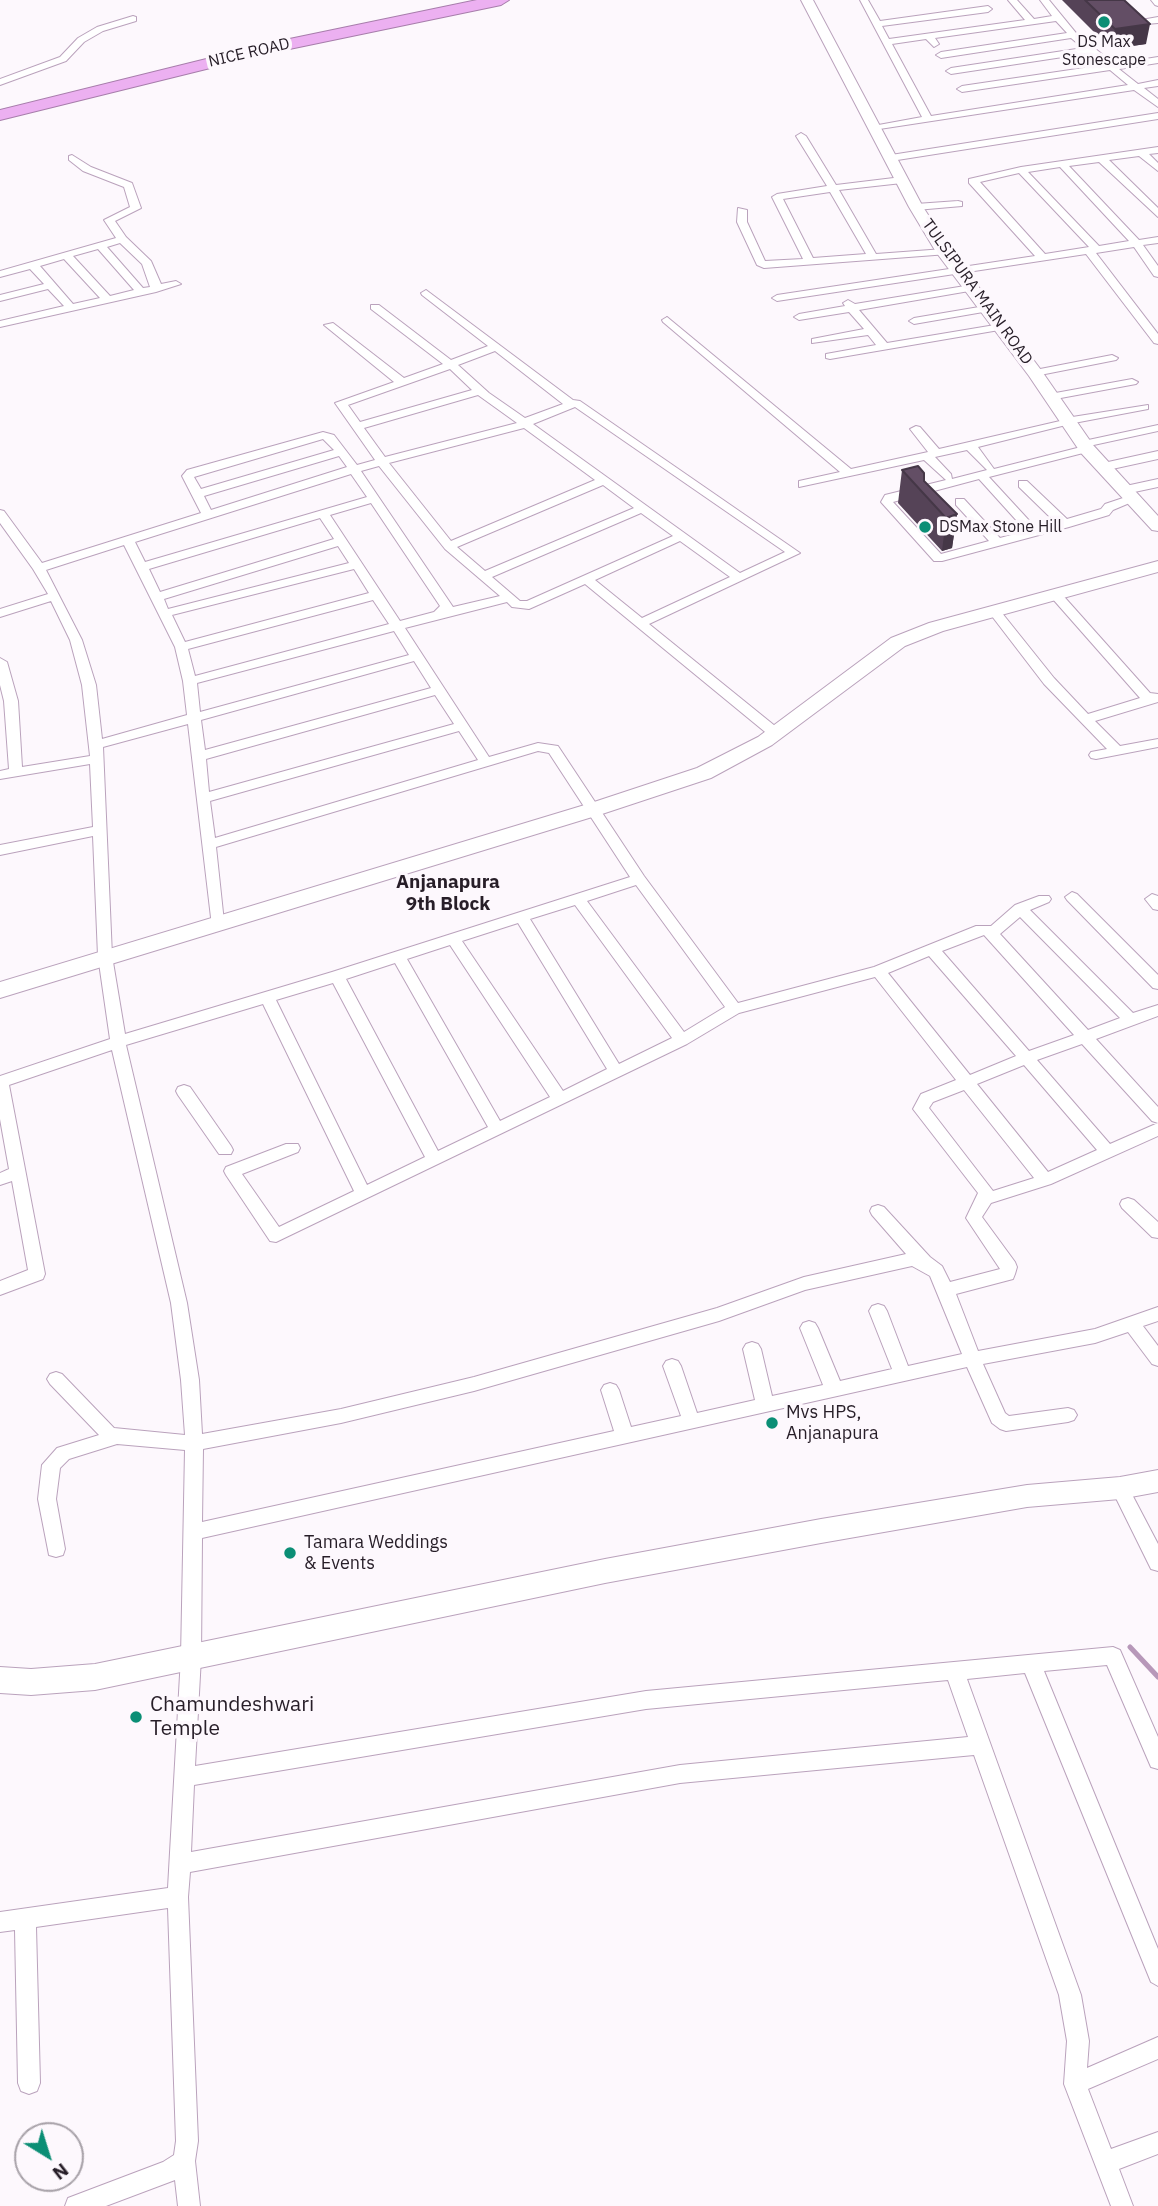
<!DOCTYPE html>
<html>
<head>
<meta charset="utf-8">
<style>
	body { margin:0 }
	#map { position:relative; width:1158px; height:2206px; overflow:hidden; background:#fdf8fd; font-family:"IBM Plex Sans",sans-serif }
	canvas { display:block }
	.north { position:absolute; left:14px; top:2122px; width:70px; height:70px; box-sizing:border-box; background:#fdf8fd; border:2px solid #a7a1a8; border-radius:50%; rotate:142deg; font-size:19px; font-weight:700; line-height:28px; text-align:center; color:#271e28 }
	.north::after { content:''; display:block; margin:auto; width:24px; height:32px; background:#0b8e75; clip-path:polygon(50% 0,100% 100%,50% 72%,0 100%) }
</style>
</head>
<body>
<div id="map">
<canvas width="1158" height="2206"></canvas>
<div class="north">N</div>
</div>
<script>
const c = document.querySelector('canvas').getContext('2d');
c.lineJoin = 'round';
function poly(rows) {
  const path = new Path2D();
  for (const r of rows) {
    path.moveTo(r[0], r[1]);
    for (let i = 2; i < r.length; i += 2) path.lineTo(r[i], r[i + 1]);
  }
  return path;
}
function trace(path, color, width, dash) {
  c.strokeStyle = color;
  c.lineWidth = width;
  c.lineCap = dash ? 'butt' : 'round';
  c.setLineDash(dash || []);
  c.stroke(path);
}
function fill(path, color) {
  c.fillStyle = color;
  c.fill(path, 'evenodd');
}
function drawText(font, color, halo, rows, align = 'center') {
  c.font = font + ' "IBM Plex Sans",sans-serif';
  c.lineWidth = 7;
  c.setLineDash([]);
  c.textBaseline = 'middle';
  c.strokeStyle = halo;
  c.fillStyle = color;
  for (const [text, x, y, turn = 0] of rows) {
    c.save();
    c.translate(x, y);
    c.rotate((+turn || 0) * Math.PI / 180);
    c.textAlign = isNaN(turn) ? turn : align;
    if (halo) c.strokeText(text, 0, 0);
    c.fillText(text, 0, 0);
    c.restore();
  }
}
trace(poly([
	[1130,1647,1158,1677]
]), '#b798b9', 5);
const street = poly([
	[860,0,868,0,880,21,988,6,992,9,988,12,882,26,889,39,1025,20,1008,0,1017,0,1034,19,1052,16,1040,0,1049,0,1076,33,1114,64,1158,57,1158,63,1119,69,1138,84,1158,80,1158,86,1144,88,1158,99,1158,107,1134,90,873,130,873,126,922,117,860,0],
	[1056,21,1067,33,941,52,936,55,941,58,1071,38,1083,48,951,68,946,71,951,74,1089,53,1104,65,962,86,957,89,962,92,1110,70,1128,85,931,116,892,44,926,39,934,47,939,44,935,38,1056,21],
	[1151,0,1158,0,1158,6,1155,5,1151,0],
	[133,16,136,17,136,21,103,31,84,42,66,61,0,85,0,79,60,57,78,38,97,27,133,16],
	[1158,17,1158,23,1135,25,1130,22,1158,17],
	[1158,113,1158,119,891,161,886,158,891,155,1158,113],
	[801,133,806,136,836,185,902,177,907,180,902,183,839,190,876,254,944,249,949,252,948,254,764,268,757,265,737,222,738,208,747,210,747,222,765,261,803,259,772,197,777,194,827,186,796,136,801,133],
	[830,192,866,254,813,258,783,199,830,192],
	[1158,147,1158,153,1149,154,1158,163,1158,171,1139,156,1109,160,1158,208,1158,217,1099,162,1069,166,1139,240,1158,237,1158,243,1143,245,1158,266,1158,277,1154,276,1134,247,1096,253,1158,334,1158,344,1154,343,1086,254,777,301,772,298,777,295,1035,256,969,183,969,179,1021,167,1158,147],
	[1060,167,1129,241,1099,246,1028,172,1060,167],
	[1019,173,1089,247,1045,254,980,182,1019,173],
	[72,155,91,167,132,183,141,208,115,221,126,237,151,261,161,284,176,281,181,284,156,292,0,327,0,321,64,306,48,289,0,301,0,295,44,284,30,269,0,277,0,271,116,238,104,220,130,207,124,187,83,171,69,160,69,156,72,155],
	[120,243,142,264,150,287,143,288,107,247,120,243],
	[98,249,134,290,110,296,73,256,98,249],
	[64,259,100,298,73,304,40,266,64,259],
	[958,201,962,202,962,206,916,210,911,207,916,204,958,201],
	[971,285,975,286,975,290,859,310,887,343,1001,324,1006,327,1005,329,830,359,826,358,826,354,876,345,868,335,812,343,812,339,864,329,849,312,799,320,794,317,799,314,845,306,843,303,848,300,855,304,971,285],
	[426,290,573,400,580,401,800,553,649,624,780,730,782,733,780,736,775,737,770,736,585,584,529,609,512,607,507,602,405,628,489,757,538,743,558,746,644,876,738,1003,874,967,976,926,991,926,1015,905,1039,896,1049,896,1051,899,1049,902,1030,910,1133,1013,1158,1005,1158,1016,1096,1039,1158,1107,1158,1123,1152,1121,1082,1044,1037,1060,1110,1144,1158,1123,1158,1136,1051,1184,991,1203,982,1217,1015,1262,1017,1267,1015,1274,1013,1279,956,1294,978,1351,1095,1329,1158,1307,1158,1321,1143,1326,1158,1346,1158,1366,1152,1364,1128,1332,1095,1343,983,1364,1005,1413,1009,1416,1068,1408,1074,1410,1077,1415,1074,1420,1068,1422,1006,1431,1000,1429,992,1423,967,1367,202,1538,201,1657,195,1766,646,1691,1113,1647,1120,1650,1158,1737,1158,1769,1151,1767,1107,1665,1044,1671,1158,1949,1158,1986,1151,1982,1025,1673,967,1679,1081,1995,1089,2041,1087,2068,1158,2037,1158,2059,1088,2089,1111,2149,1158,2132,1158,2154,1119,2169,1133,2206,1111,2206,1064,2084,1067,2041,1059,1995,974,1755,680,1783,190,1872,188,1897,198,2141,195,2161,200,2206,178,2206,175,2180,106,2206,65,2206,68,2198,163,2162,174,2155,176,2141,168,1908,36,1927,40,2083,37,2091,29,2094,21,2091,18,2083,15,1930,0,1932,0,1912,168,1888,181,1657,185,1450,117,1444,69,1459,60,1468,56,1499,65,1549,63,1555,56,1557,49,1555,38,1499,42,1465,57,1448,99,1435,50,1384,47,1379,50,1374,56,1372,62,1374,114,1428,185,1435,181,1380,171,1303,112,1050,9,1085,45,1274,43,1279,0,1295,0,1281,28,1270,12,1181,0,1185,0,1173,9,1169,0,1119,0,1076,110,1039,98,956,93,836,0,855,0,845,93,827,90,764,0,779,0,771,9,769,4,701,0,685,0,658,7,662,18,701,22,767,90,756,82,685,70,640,51,601,0,617,0,609,48,594,33,569,0,523,0,510,4,511,42,563,201,513,182,476,187,470,323,432,334,435,357,465,375,460,335,403,394,382,324,325,333,323,404,378,443,364,371,309,371,305,379,305,451,360,488,346,422,295,421,293,426,290],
	[495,351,563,404,525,418,489,393,458,365,495,351],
	[450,369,472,390,360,422,348,405,450,369],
	[478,395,517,423,385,457,364,428,478,395],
	[575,407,785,552,740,573,533,424,575,407],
	[524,428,595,480,451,541,389,463,524,428],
	[323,439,334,450,201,489,194,477,323,439],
	[339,456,347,467,211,510,204,496,339,456],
	[379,466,445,549,500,596,453,607,361,471,379,466],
	[351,474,367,497,145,562,135,542,351,474],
	[603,485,634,508,485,571,457,547,603,485],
	[371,503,440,606,434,612,400,621,330,515,371,503],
	[641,513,673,536,527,601,520,601,492,577,641,513],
	[320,518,334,539,160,592,149,569,320,518],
	[680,541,730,577,642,618,595,580,680,541],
	[124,545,175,647,183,681,187,715,102,739,96,685,82,640,46,570,124,545],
	[338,546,349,563,168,609,164,599,338,546],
	[354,569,369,593,185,642,172,615,354,569],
	[373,600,389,624,195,676,188,649,373,600],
	[394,631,409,655,200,712,197,683,394,631],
	[414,661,431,688,205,750,201,720,414,661],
	[435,695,454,724,209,792,206,759,435,695],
	[188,724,212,926,217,927,224,922,216,847,538,751,549,753,630,877,332,972,125,1034,112,956,103,747,188,724],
	[459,731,478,760,215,838,210,801,459,731],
	[636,885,725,1007,684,1032,587,901,636,885],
	[575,905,672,1038,619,1064,530,919,575,905],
	[1020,917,1120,1018,1088,1030,1000,934,1020,917],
	[518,923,607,1069,563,1091,462,941,518,923],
	[984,935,1074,1035,1029,1051,942,951,984,935],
	[450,945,550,1097,500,1121,407,959,450,945],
	[929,956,1016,1056,970,1075,888,973,929,956],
	[395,963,488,1127,438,1151,346,979,395,963],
	[875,977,956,1080,921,1094,913,1109,978,1193,966,1218,1000,1269,950,1282,942,1266,930,1257,884,1207,878,1205,872,1207,870,1211,872,1215,906,1254,804,1277,717,1308,474,1377,341,1409,202,1434,199,1380,187,1303,126,1045,263,1004,354,1191,279,1227,242,1174,298,1152,300,1148,298,1144,286,1144,226,1167,224,1171,226,1175,270,1241,276,1242,687,1044,739,1013,875,977],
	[333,983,425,1157,367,1185,276,1000,333,983],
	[1024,1065,1097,1150,1048,1172,977,1084,1024,1065],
	[964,1090,1034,1178,993,1191,929,1108,933,1102,964,1090],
	[912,1266,930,1276,962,1354,908,1366,887,1311,884,1306,878,1304,872,1306,869,1311,892,1369,840,1381,818,1328,815,1323,809,1321,803,1323,800,1328,823,1385,772,1396,761,1349,758,1344,752,1342,746,1344,743,1349,755,1400,697,1413,681,1366,678,1361,672,1359,666,1361,663,1366,681,1416,631,1427,619,1390,616,1385,610,1383,604,1385,601,1390,614,1431,202,1522,203,1449,341,1423,474,1391,719,1321,805,1290,912,1266],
	[948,1680,968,1737,680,1765,191,1852,194,1785,646,1709,948,1680],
	[985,306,989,307,989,311,914,324,909,321,914,318,985,306],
	[667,317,851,469,928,452,910,429,916,426,920,427,939,449,1060,421,1066,418,1148,405,1148,409,1074,423,978,447,994,469,1081,447,1077,444,1079,442,1158,425,1158,431,1089,446,1093,449,1091,451,989,477,1036,528,1056,523,1019,487,1019,481,1027,481,1067,519,1101,509,1105,504,1129,496,1137,496,1139,499,1113,510,1109,515,1069,527,942,561,934,561,881,502,885,495,946,480,924,460,799,487,799,481,840,472,663,322,662,320,667,317],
	[967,450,987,470,952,479,951,474,935,457,967,450],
	[979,479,1026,531,1000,538,964,499,956,499,956,505,989,541,941,554,893,502,979,479],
	[1112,355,1118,358,1116,360,1035,376,1029,373,1035,370,1112,355],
	[1132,379,1138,382,1136,384,1050,400,1044,397,1050,394,1132,379],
	[1158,451,1158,459,1103,471,1097,467,1099,464,1158,451],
	[1158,479,1158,487,1125,494,1119,490,1121,487,1158,479],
	[1055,590,1059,591,1150,693,1158,694,1158,702,1095,721,1120,746,1158,739,1158,747,1096,759,1091,758,1089,755,1091,752,1107,749,1044,684,988,611,994,607,998,608,1054,678,1088,714,1140,698,1051,597,1049,594,1055,590],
	[1072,892,1077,894,1158,975,1158,989,1153,988,1067,900,1065,897,1072,892],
	[1152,894,1158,896,1158,910,1153,909,1145,899,1152,894],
	[184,1085,190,1087,231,1146,233,1150,231,1154,219,1154,178,1095,176,1091,178,1087,184,1085],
	[1128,1198,1134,1200,1158,1222,1158,1238,1152,1237,1122,1208,1120,1204,1122,1200,1128,1198],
	[1120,1480,1126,1483,1158,1544,1158,1571,1151,1569,1111,1488,1114,1483,1120,1480]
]);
const secondary = poly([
	[801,0,813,0,923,207,951,250,1041,370,1093,445,1158,516,1158,531,1152,530,1081,453,1029,376,936,252,909,207,801,0],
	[1158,561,1158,572,943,631,905,646,772,745,711,778,602,814,0,998,0,982,588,804,697,768,758,737,891,638,929,623,1158,561],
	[1158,1470,1158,1492,1120,1499,1027,1507,821,1543,605,1583,95,1690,31,1695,0,1693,0,1667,31,1669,95,1664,605,1559,821,1519,1027,1485,1120,1477,1158,1470]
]);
const highway = poly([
	[477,0,509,0,501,5,275,52,0,120,0,110,275,42,477,0]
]);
trace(street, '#baa2bc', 2);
trace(secondary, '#baa2bc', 2);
trace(highway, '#a77dab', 2);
fill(street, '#fff');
fill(secondary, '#fff');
fill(highway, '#ecb0f1');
fill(poly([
	[1062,0,1124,0,1146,44,1111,49],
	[902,470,924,481,957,514,952,548,942,551,898,503]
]), '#554357');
fill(poly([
	[1150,24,1146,44,1111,49,1115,29],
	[957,514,952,548,942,551,946,518]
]), '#453747');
const building = poly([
	[1085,0,1124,0,1150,24,1115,29,1085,0],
	[918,466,924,473,924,481,957,514,946,518,902,470,918,466]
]);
fill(building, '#634e65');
trace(building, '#453747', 2);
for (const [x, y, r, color] of [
	[1104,22,7,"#0b8e75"],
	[925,527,7,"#0b8e75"],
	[772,1423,7,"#0b8e75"],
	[290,1553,7,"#0b8e75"],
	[136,1717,7,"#0b8e75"]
]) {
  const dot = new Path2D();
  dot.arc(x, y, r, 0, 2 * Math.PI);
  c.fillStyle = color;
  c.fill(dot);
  trace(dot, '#fdf8fd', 2.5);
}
drawText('16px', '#271e28', '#fdf8fd', [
	["DS Max",1104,42],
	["Stonescape",1104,60],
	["DSMax Stone Hill",939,527,"left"]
]);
drawText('16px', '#271e28', '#fdf8fd', [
	["NICE ROAD",249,53,-13],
	["TULSIPURA MAIN ROAD",977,292,54]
]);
drawText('18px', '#271e28', '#fdf8fd', [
	["Mvs HPS,",786,1413],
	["Anjanapura",786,1434],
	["Tamara Weddings",304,1543],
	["& Events",304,1564]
], 'left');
drawText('bold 19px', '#271e28', '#fdf8fd', [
	["Anjanapura",448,883],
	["9th Block",448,905]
]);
drawText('21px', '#271e28', '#fdf8fd', [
	["Chamundeshwari",150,1705],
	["Temple",150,1729]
], 'left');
</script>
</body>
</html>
